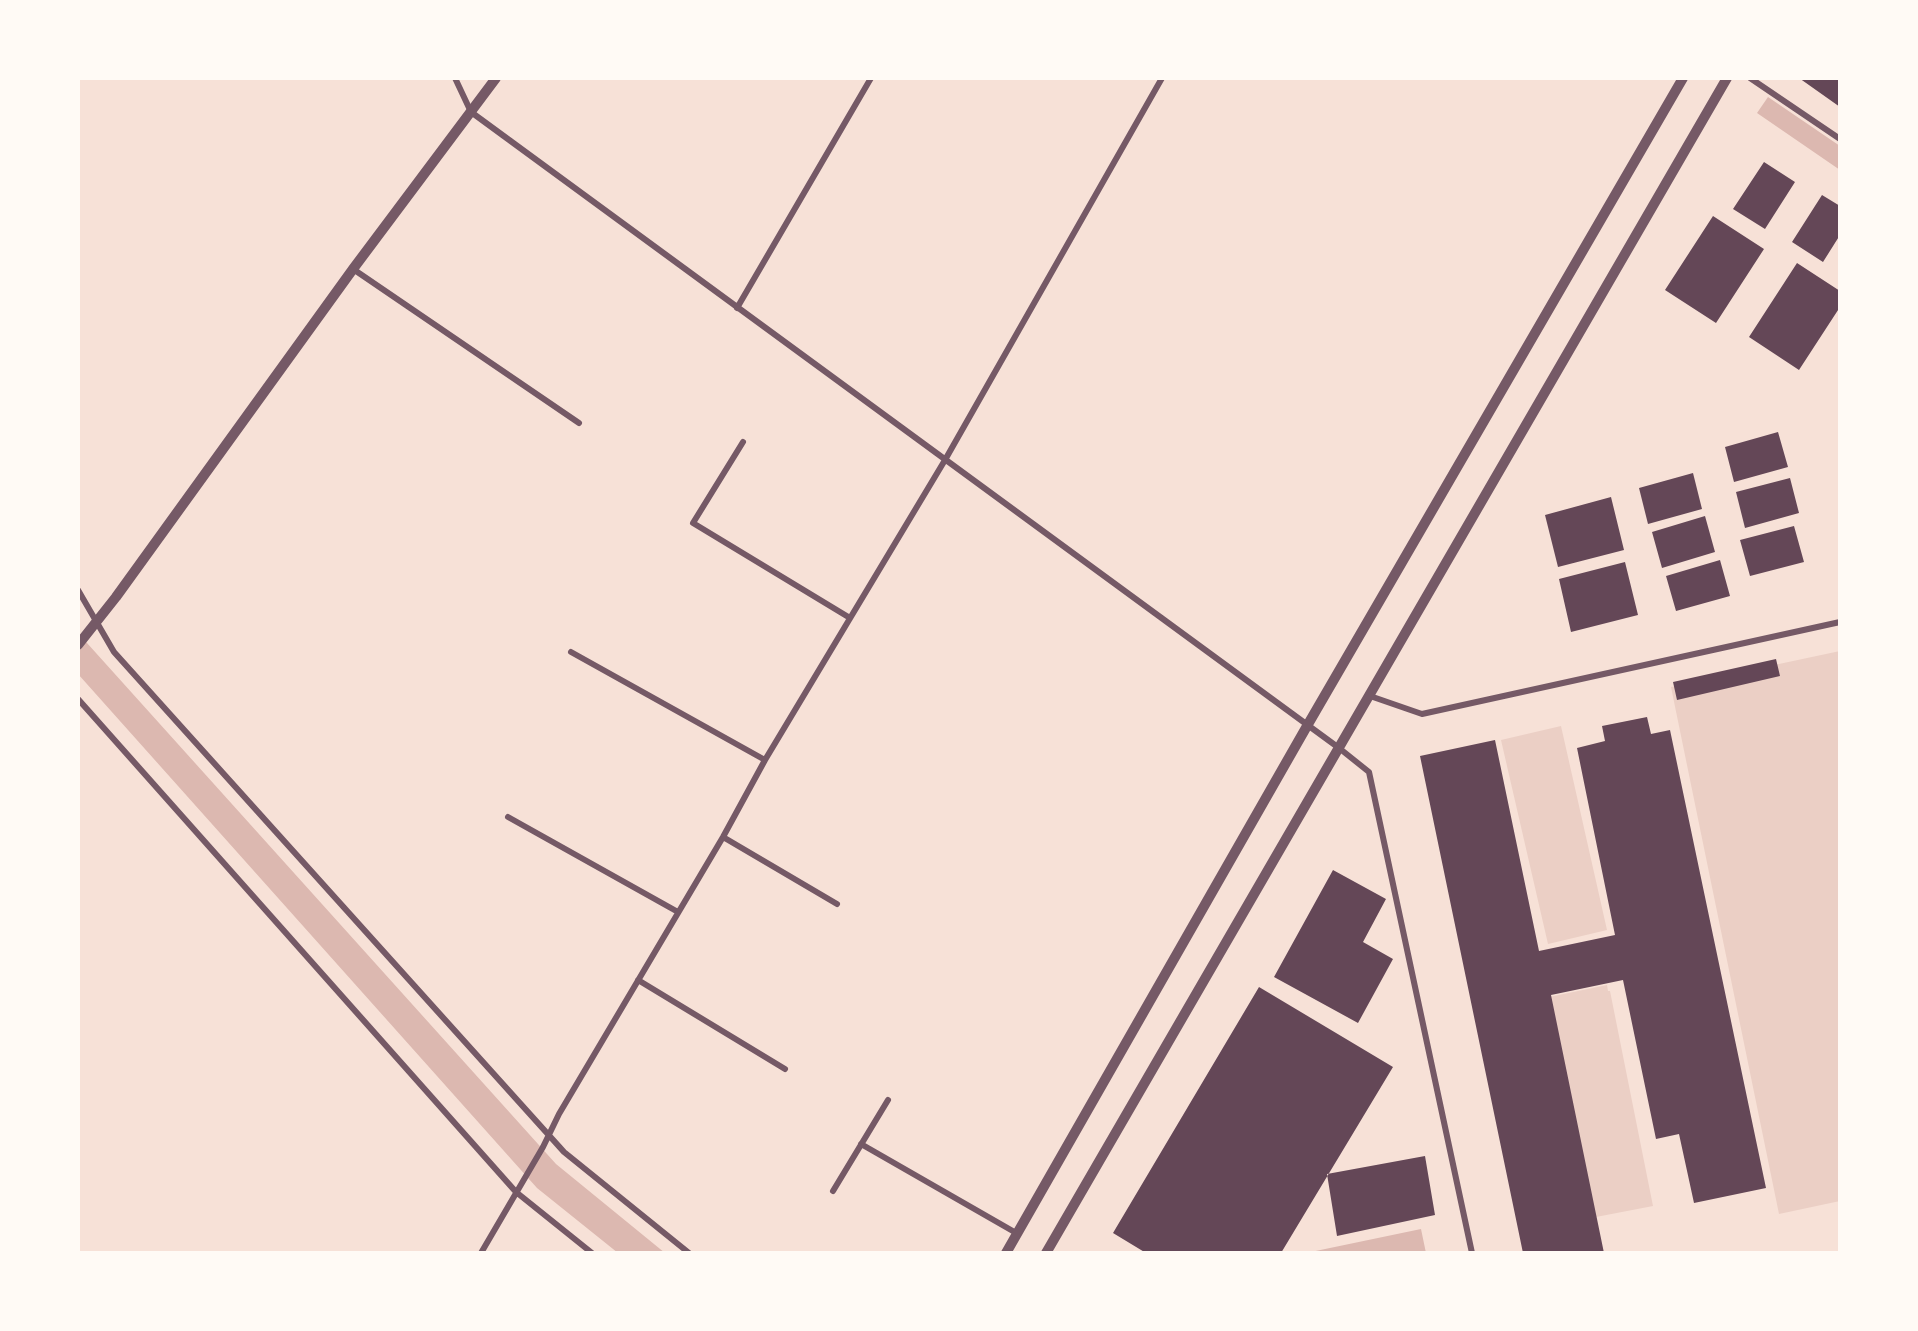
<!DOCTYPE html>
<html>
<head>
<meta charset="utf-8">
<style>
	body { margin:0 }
	#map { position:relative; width:1918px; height:1331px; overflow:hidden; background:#f7e1d7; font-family:"Source Sans 3",sans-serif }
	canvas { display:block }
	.frame { position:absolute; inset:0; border:80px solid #fffaf5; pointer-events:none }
</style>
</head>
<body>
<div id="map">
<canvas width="1918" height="1331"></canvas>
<div class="frame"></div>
</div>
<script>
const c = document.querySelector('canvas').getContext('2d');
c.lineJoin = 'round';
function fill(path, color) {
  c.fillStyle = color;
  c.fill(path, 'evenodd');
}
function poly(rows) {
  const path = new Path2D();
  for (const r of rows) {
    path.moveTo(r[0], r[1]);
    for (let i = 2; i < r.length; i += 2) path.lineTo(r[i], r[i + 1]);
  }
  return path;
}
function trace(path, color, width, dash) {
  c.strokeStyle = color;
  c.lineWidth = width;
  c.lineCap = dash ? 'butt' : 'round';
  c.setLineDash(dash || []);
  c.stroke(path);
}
fill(poly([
	[1840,651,1840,1201,1779,1214,1671,687],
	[1561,726,1607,930,1548,944,1501,740],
	[1607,985,1608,991,1610,991,1653,1206,1596,1217,1549,997]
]), '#ebcfc5');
fill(poly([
	[1768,97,1840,146,1840,170,1757,113],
	[78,633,556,1164,665,1253,618,1253,537,1188,78,674],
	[1421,1229,1426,1253,1306,1253]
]), '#dcb8b0');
fill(poly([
	[1799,78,1840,78,1840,107],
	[1764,162,1795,182,1765,229,1733,209],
	[1822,195,1840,206,1840,235,1823,262,1792,242],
	[1713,216,1764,249,1716,323,1665,290],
	[1797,263,1840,291,1840,307,1799,370,1749,337],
	[1778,432,1788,467,1734,482,1725,447],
	[1693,473,1702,509,1648,524,1639,488],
	[1790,478,1799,513,1745,528,1736,492],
	[1611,497,1624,550,1558,567,1545,515],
	[1705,516,1715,552,1662,568,1652,532],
	[1794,526,1804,562,1750,576,1740,540],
	[1720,560,1730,596,1676,611,1666,576],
	[1625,562,1638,615,1571,632,1559,579],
	[1776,659,1780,676,1677,700,1673,682],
	[1647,717,1651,734,1670,730,1766,1188,1694,1203,1679,1134,1656,1139,1623,980,1551,995,1604,1253,1523,1253,1420,756,1495,740,1539,951,1615,935,1577,748,1605,741,1602,726],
	[1333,870,1386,899,1363,942,1393,959,1358,1023,1274,977],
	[1259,987,1393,1067,1281,1253,1146,1253,1113,1233],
	[1425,1156,1435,1215,1337,1236,1327,1174]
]), '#644757');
trace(poly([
	[455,78,471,112,1339,748,1369,772,1472,1253],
	[1750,78,1840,139],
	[353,269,579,423],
	[737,308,871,78],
	[743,442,693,523,850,618],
	[78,590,114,652,564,1152,689,1253],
	[571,652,765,760],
	[1370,696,1422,714,1840,622],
	[78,699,516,1192,592,1253],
	[508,817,678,912],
	[723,837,837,904],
	[638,980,785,1069],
	[861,1144,1018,1234],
	[833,1191,888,1100],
	[481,1253,543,1147,559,1114,723,837,765,760,945,460,1162,78]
]), '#755966', 6);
trace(poly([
	[78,645,116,597,353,269,496,78],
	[1006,1253,1307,726,1683,78],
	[1046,1253,1727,78]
]), '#755966', 10);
</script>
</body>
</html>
